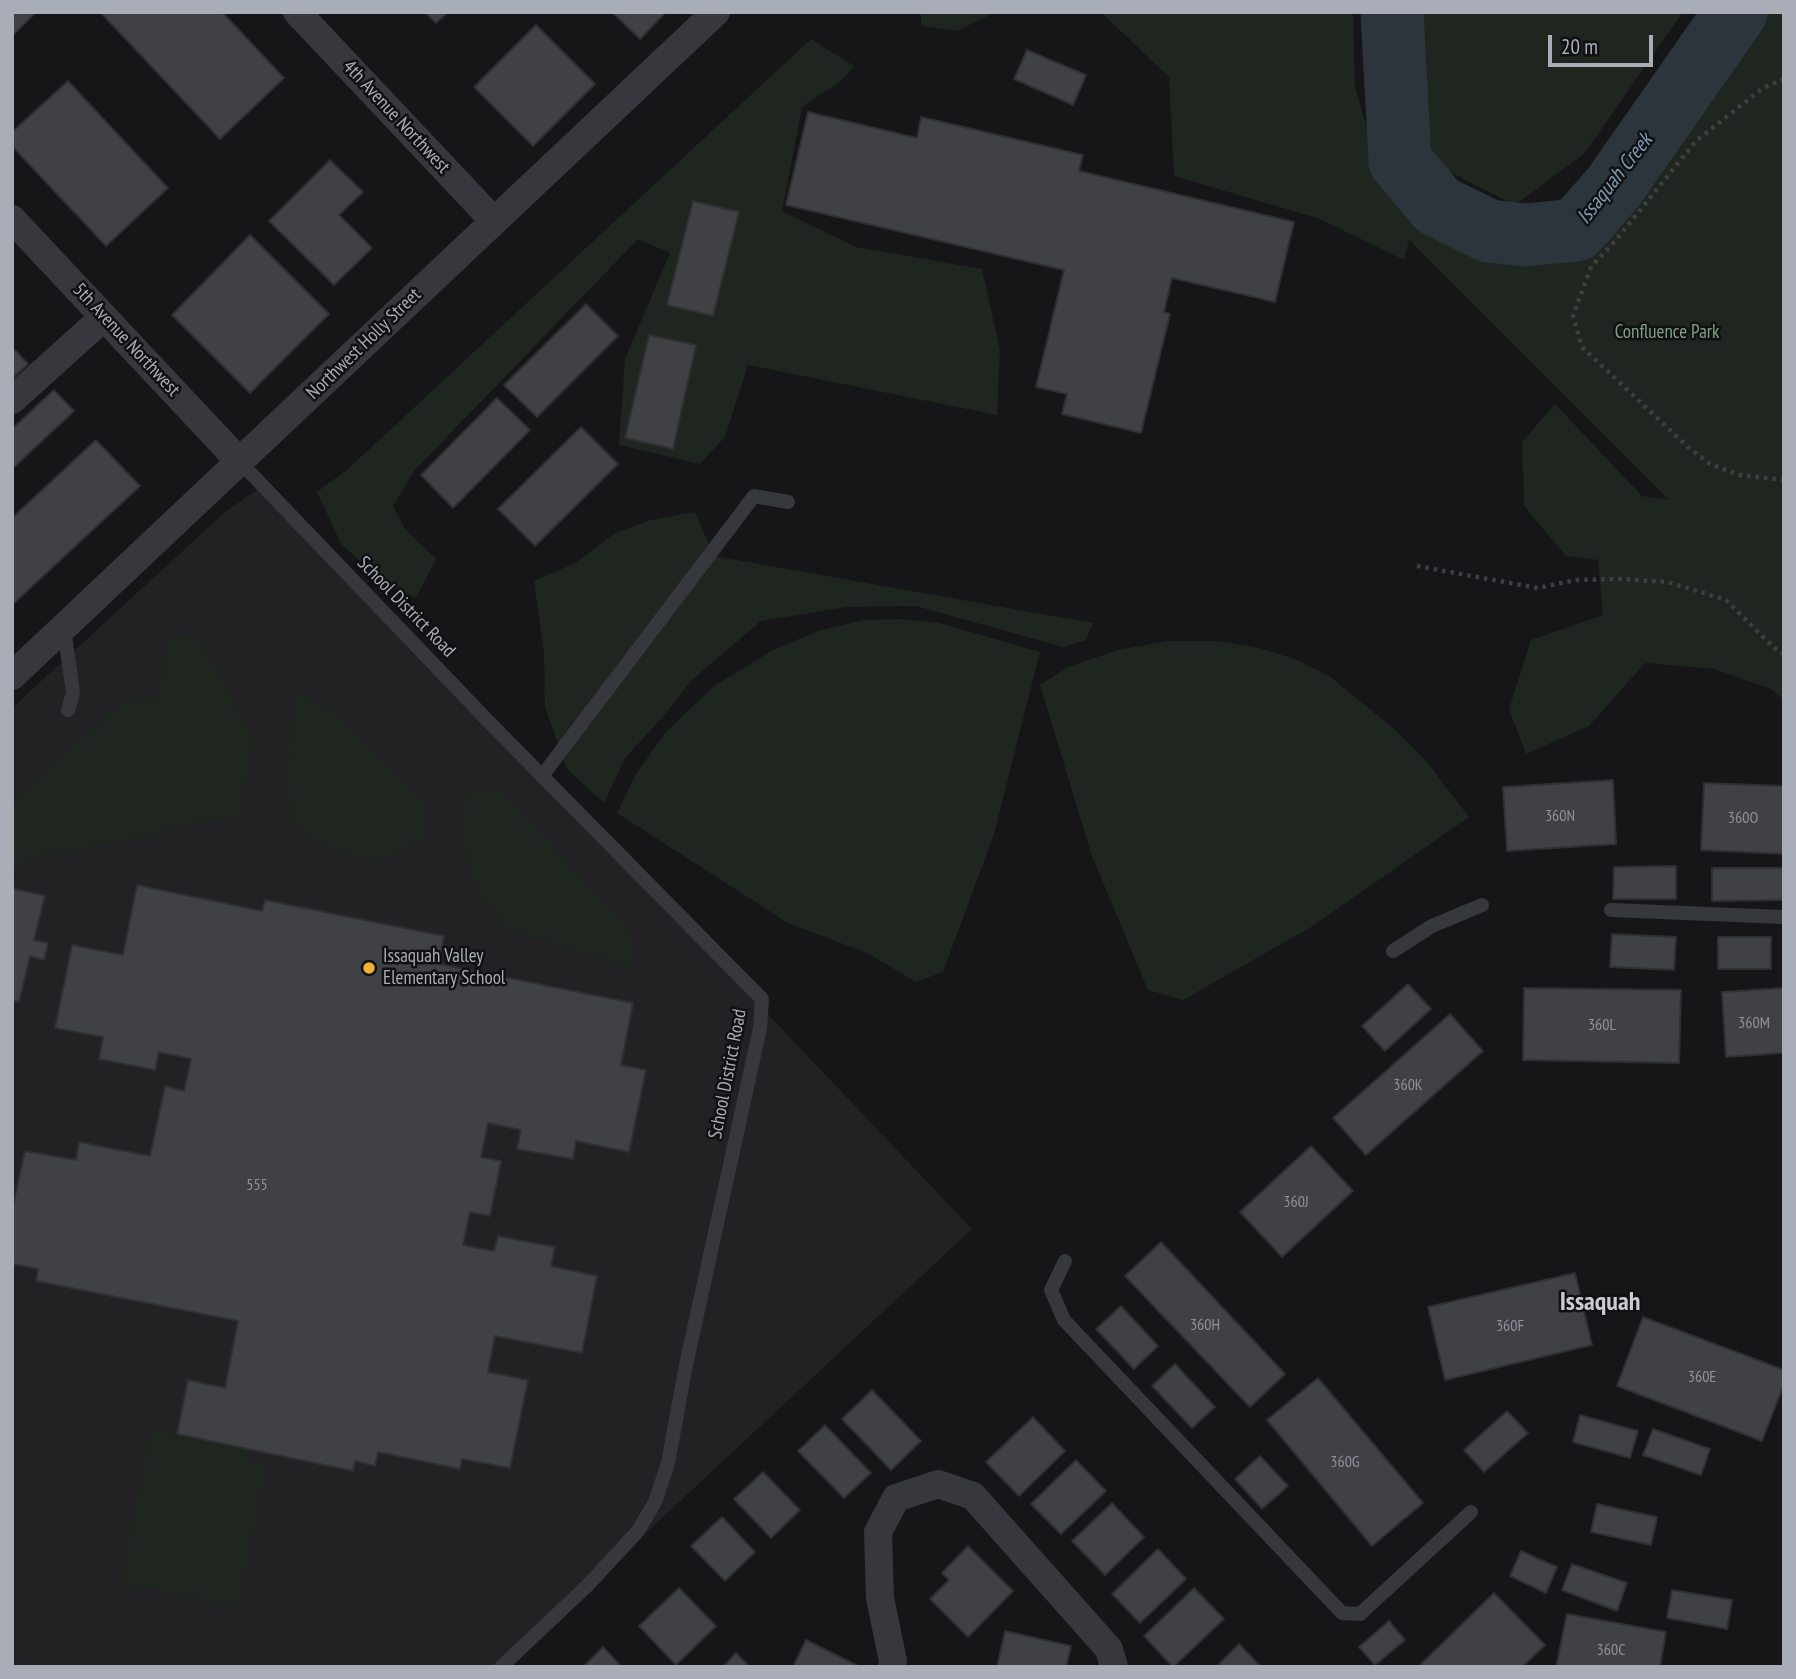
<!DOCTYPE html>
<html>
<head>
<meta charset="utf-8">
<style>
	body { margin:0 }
	#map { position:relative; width:1796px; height:1679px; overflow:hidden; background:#161618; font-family:"PT Sans Narrow",sans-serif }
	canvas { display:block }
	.frame { position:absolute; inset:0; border:14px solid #a8adb8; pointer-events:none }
	.scale { position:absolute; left:1548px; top:35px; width:105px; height:32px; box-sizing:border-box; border:4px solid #a8adb8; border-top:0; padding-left:9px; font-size:21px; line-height:24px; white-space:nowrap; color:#a8adb8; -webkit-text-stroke:5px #111113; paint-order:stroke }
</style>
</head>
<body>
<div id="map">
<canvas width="1796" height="1679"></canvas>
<div class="frame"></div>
<div class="scale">20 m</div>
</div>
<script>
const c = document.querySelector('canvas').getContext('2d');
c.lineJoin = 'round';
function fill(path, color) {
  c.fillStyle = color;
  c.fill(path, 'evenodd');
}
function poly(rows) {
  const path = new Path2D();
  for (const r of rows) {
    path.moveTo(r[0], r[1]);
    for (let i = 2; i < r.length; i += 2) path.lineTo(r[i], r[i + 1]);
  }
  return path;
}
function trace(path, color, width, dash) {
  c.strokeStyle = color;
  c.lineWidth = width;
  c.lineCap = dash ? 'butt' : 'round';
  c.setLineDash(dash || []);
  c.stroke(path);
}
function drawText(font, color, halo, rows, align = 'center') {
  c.font = font + ' "PT Sans Narrow",sans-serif';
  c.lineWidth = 5;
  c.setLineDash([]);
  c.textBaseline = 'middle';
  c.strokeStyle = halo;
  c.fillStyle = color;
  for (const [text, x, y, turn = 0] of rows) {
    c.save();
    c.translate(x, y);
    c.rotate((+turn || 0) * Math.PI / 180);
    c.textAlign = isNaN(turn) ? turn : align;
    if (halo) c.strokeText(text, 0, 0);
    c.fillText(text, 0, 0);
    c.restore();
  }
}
fill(poly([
	[257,490,344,570,414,642,972,1229,502,1667,12,1667,12,708,226,511]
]), '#222225');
fill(poly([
	[921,12,996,12,957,31,921,26],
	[1101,12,1353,12,1355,86,1378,169,1462,244,1531,255,1602,236,1719,67,1768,12,1784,12,1784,700,1771,689,1714,669,1645,663,1589,726,1526,754,1509,709,1531,640,1603,615,1598,560,1566,556,1524,506,1522,442,1555,404,1642,496,1669,500,1409,240,1404,260,1320,219,1174,176,1169,77],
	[1422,12,1683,12,1584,154,1515,205,1432,163,1422,78],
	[811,39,854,66,842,80,802,107,782,211,856,247,982,269,1000,350,997,415,748,365,725,437,700,464,619,445,625,359,670,253,638,239,415,470,393,506,405,529,436,559,416,598,387,585,341,544,317,492,348,469],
	[695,512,714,556,1093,623,1086,640,1063,647,916,606,847,607,761,621,692,680,661,719,625,758,604,803,567,769,545,707,544,652,534,581,575,563,615,533,651,520],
	[903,619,940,623,1040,652,994,834,943,972,916,982,867,953,788,923,617,813,636,774,665,733,714,686,775,649,818,631,864,620],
	[195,635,228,688,253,736,239,815,190,824,117,843,41,855,12,870,12,803,123,702,159,697,169,639],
	[1167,641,1217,641,1259,648,1295,659,1329,676,1392,727,1427,762,1469,817,1311,927,1183,1000,1148,990,1092,856,1040,685,1068,667,1118,650],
	[297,694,334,713,426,804,426,839,375,863,320,844,292,822,287,767],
	[468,789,500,791,598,896,630,933,634,968,511,931,478,892,461,831],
	[152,1429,252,1449,250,1462,266,1465,238,1607,121,1583]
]), '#1e261f');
trace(poly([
	[1392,12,1400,161,1438,206,1489,231,1525,235,1576,230,1613,188,1736,12]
]), '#2c353c', 63);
const building = poly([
	[12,12,36,12,12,36,12,12],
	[104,12,222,12,284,78,220,139,102,14,104,12],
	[425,12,448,12,436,23,425,12],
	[616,12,666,12,640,39,614,14,616,12],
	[536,25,595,84,533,146,474,87,536,25],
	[1027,50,1086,75,1073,105,1014,79,1027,50],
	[68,81,168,188,106,246,12,146,12,132,68,81],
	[808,112,917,138,921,117,1083,155,1079,171,1294,222,1275,302,1172,278,1164,312,1170,314,1141,433,1062,414,1067,394,1036,387,1064,270,786,205,808,112],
	[330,160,363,192,339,215,372,248,334,285,269,221,330,160],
	[693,201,739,212,713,316,667,305,693,201],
	[250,235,329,314,250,393,172,315,250,235],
	[586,304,618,336,537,417,504,385,586,304],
	[649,335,696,345,673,449,625,438,649,335],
	[12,347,28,364,12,379,12,347],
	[54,390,74,411,12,469,12,429,54,390],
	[497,398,530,430,453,508,421,475,497,398],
	[581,427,618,464,535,546,498,509,581,427],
	[96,440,140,486,12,605,12,518,96,440],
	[1613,780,1616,844,1507,851,1503,787,1613,780],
	[1704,783,1784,786,1784,854,1701,850,1704,783],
	[1676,866,1676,899,1613,899,1614,867,1676,866],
	[1712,868,1784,868,1784,900,1712,901,1712,868],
	[137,885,262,911,265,900,444,936,439,964,633,1003,621,1065,646,1070,629,1152,576,1141,573,1159,517,1149,521,1130,488,1123,481,1157,501,1161,490,1216,470,1212,463,1245,494,1251,498,1236,555,1247,551,1266,597,1276,582,1353,495,1336,488,1372,528,1380,510,1468,462,1459,460,1469,378,1452,375,1466,355,1461,353,1471,177,1434,188,1380,225,1388,238,1321,36,1281,38,1269,12,1264,12,1210,25,1151,76,1160,79,1142,150,1156,165,1086,184,1091,191,1059,159,1052,155,1070,99,1059,103,1037,55,1028,72,945,123,955,137,885],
	[12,888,45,896,34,940,48,943,44,960,30,956,19,1002,12,1000,12,888],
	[1612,934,1676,937,1674,970,1610,967,1612,934],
	[1718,937,1771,937,1771,969,1718,969,1718,937],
	[1408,984,1431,1009,1385,1051,1362,1026,1408,984],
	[1524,988,1681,990,1679,1063,1523,1060,1524,988],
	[1784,988,1784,1053,1726,1057,1722,992,1784,988],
	[1450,1014,1483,1051,1366,1155,1333,1118,1450,1014],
	[1311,1146,1353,1191,1282,1257,1240,1212,1311,1146],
	[1161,1242,1285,1374,1250,1407,1125,1276,1161,1242],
	[1575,1273,1592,1345,1445,1380,1428,1307,1575,1273],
	[1121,1306,1158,1346,1134,1369,1096,1329,1121,1306],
	[1643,1317,1784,1370,1784,1384,1762,1441,1617,1386,1643,1317],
	[1175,1364,1215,1407,1192,1428,1152,1386,1175,1364],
	[1318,1378,1423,1503,1372,1546,1267,1420,1318,1378],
	[872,1390,921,1441,891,1470,842,1419,872,1390],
	[1507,1411,1528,1433,1484,1472,1464,1450,1507,1411],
	[1580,1415,1638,1431,1630,1458,1573,1442,1580,1415],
	[1033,1417,1065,1451,1019,1496,986,1462,1033,1417],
	[825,1425,871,1473,844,1498,798,1451,825,1425],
	[1653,1429,1710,1449,1701,1475,1643,1455,1653,1429],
	[1260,1456,1288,1486,1262,1509,1235,1479,1260,1456],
	[1076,1460,1106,1491,1061,1534,1031,1504,1076,1460],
	[763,1472,800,1510,771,1538,734,1499,763,1472],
	[1112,1503,1144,1537,1105,1575,1072,1541,1112,1503],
	[1597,1504,1657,1517,1651,1545,1591,1532,1597,1504],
	[722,1517,755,1552,725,1581,691,1546,722,1517],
	[968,1546,1013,1591,968,1637,930,1599,949,1580,942,1573,968,1546],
	[1158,1549,1186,1579,1140,1623,1112,1594,1158,1549],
	[1521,1551,1557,1567,1546,1593,1510,1576,1521,1551],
	[1572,1564,1627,1583,1617,1611,1562,1590,1572,1564],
	[679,1588,716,1626,676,1665,639,1626,679,1588],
	[1194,1588,1224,1619,1173,1667,1144,1636,1194,1588],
	[1672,1590,1732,1600,1727,1629,1667,1618,1672,1590],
	[1494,1593,1545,1645,1522,1667,1418,1667,1494,1593],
	[1567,1614,1666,1632,1660,1667,1556,1667,1567,1614],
	[1389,1621,1405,1640,1375,1665,1359,1647,1389,1621],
	[1005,1631,1071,1646,1066,1667,997,1667,1005,1631],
	[806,1640,860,1667,793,1667,806,1640],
	[1239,1644,1261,1667,1216,1667,1239,1644],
	[603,1647,622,1667,583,1667,603,1647],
	[736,1653,750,1667,723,1667,736,1653]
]);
fill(building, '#404145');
trace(building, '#303034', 2);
trace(poly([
	[1784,79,1763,88,1696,141,1616,240,1591,267,1573,316,1582,347,1688,447,1710,464,1739,475,1784,480],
	[1417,566,1538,588,1576,580,1621,579,1668,582,1726,600,1774,648,1784,654]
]), '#3d3f44', 4.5, [3.5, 5]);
trace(poly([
	[240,462,490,723,762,999,760,1028,686,1365,668,1463,655,1502,638,1531,587,1586,501,1667],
	[64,628,73,693,68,710],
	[542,776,754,496,788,502],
	[1611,910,1784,917],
	[1393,951,1432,926,1482,905],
	[1065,1261,1051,1290,1064,1320,1342,1613,1360,1614,1471,1512]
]), '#37383d', 14);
trace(poly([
	[297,12,494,221],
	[12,219,240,462],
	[12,400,104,317],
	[12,676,716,12],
	[892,1667,893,1661,880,1598,878,1532,896,1498,938,1484,973,1496,1109,1649,1114,1667]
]), '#37383d', 28);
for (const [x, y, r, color] of [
	[369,968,7,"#f2b134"]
]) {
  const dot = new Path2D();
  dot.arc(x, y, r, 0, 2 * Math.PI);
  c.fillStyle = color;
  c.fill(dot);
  trace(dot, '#111113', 2.5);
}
drawText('16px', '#8e929b', null, [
	["360N",1560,816],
	["360O",1743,818],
	["360M",1754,1023],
	["360L",1602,1025],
	["360K",1408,1085],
	["555",257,1185],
	["360J",1296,1202],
	["360H",1205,1325],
	["360F",1510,1326],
	["360E",1702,1377],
	["360G",1345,1462],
	["360C",1611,1650]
]);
drawText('19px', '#a8adb8', '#111113', [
	["4th Avenue Northwest",396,117,47],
	["5th Avenue Northwest",126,340,47],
	["Northwest Holly Street",364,344,-44],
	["School District Road",406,607,46],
	["School District Road",728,1074,-79]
]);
drawText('19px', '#7fa381', '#111113', [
	["Confluence Park",1667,333]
]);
drawText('19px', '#a8adb8', '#111113', [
	["Issaquah Valley",383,957],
	["Elementary School",383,979]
], 'left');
drawText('italic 21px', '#7f9bb3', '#111113', [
	["Issaquah Creek",1615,179,-52]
]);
drawText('bold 26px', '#c9ccd4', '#111113', [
	["Issaquah",1600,1303]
]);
</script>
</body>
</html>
